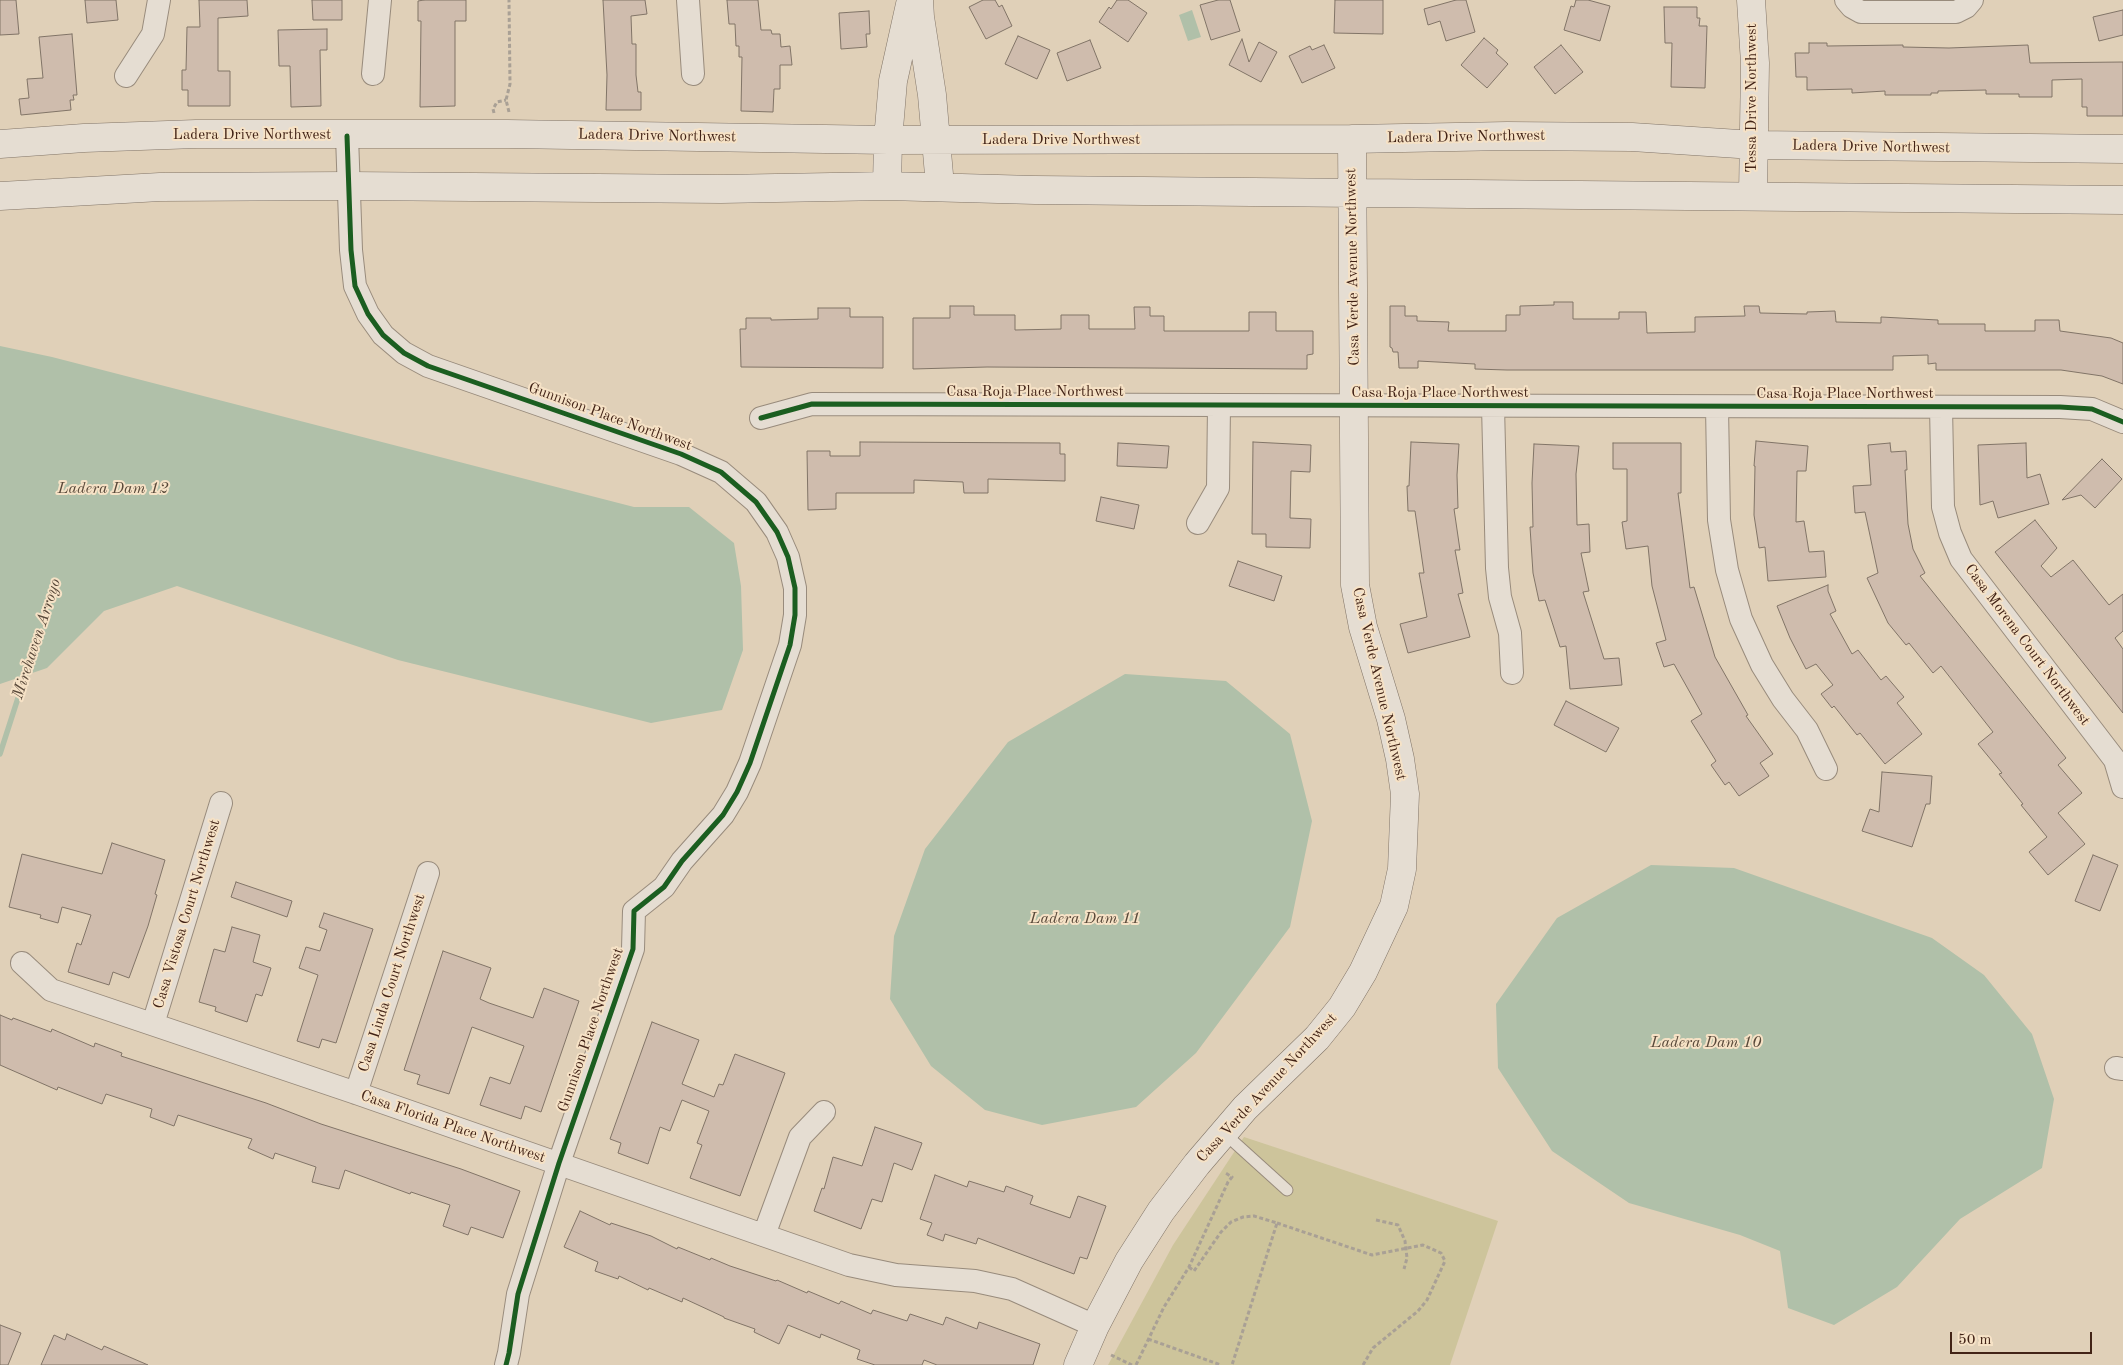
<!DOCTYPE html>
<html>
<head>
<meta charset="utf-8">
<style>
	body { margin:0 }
	#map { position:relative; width:2123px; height:1365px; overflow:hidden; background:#e0d0b8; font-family:"Old Standard TT",serif }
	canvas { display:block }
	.scale { position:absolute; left:1950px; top:1332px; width:142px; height:22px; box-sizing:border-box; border:2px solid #422316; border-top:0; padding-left:6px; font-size:15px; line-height:18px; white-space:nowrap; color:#422316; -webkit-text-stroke:4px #f6e2c6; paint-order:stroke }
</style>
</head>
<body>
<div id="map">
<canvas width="2123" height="1365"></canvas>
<div class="scale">50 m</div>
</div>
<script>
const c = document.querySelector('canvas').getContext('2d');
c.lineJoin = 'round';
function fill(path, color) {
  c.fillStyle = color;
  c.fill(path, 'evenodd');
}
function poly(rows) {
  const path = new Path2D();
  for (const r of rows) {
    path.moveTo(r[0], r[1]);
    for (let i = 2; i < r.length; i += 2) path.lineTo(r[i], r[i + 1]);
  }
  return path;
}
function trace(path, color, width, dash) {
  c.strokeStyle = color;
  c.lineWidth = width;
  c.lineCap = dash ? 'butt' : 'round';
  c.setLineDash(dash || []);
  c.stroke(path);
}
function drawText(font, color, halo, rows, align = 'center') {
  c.font = font + ' "Old Standard TT",serif';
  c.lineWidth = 4;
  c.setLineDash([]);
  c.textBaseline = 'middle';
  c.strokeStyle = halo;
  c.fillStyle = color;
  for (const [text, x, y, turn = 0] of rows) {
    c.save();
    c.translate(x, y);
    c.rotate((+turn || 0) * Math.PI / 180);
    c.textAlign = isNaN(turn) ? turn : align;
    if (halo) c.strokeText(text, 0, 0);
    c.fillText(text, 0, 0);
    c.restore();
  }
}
fill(poly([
	[1244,1137,1498,1221,1450,1365,1108,1365,1173,1245]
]), '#cdc49b');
fill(poly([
	[1192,10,1201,37,1188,41,1179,15],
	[0,346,52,357,634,507,689,507,734,543,741,586,743,650,722,710,651,723,398,660,177,586,104,611,47,668,0,684],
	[1125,674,1226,681,1290,734,1312,821,1290,927,1196,1053,1136,1107,1042,1125,985,1110,931,1066,890,999,894,936,925,849,1008,742],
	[1651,865,1734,868,1932,938,1984,975,2032,1034,2054,1099,2042,1168,1960,1219,1897,1287,1834,1325,1788,1308,1780,1251,1740,1235,1629,1203,1552,1151,1498,1068,1496,1004,1557,918]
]), '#b0c0a9');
trace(poly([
	[0,754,27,670]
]), '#b0c0a9', 5.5);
const building = poly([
	[0,0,16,0,19,34,0,35,0,0],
	[85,0,116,0,118,20,87,23,85,0],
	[199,0,247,0,248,16,218,18,218,71,230,71,230,106,188,106,188,90,182,90,182,70,186,70,187,27,200,27,199,0],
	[312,0,342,0,342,20,313,20,312,0],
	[424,0,466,0,466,21,455,21,455,106,420,107,421,21,418,21,418,1,424,0],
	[603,0,645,0,647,14,631,16,632,44,636,44,636,75,638,92,641,92,641,110,606,110,607,75,603,0],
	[727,0,758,0,761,30,771,30,772,34,780,34,781,47,790,46,792,65,780,65,780,89,774,89,773,112,741,111,742,57,739,57,739,46,736,46,735,24,729,24,727,0],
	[983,0,995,0,999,7,1002,5,1012,26,986,39,969,7,983,0],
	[1117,0,1128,0,1147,13,1128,42,1099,22,1109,7,1111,9,1117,0],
	[1218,0,1230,0,1240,31,1211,40,1200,5,1218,0],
	[1335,0,1383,0,1383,34,1334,33,1335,0],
	[1456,0,1466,0,1475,32,1446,41,1440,21,1428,25,1424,9,1456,0],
	[1576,0,1588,0,1610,6,1600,41,1564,30,1571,6,1574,7,1576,0],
	[1664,7,1697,7,1697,18,1700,18,1699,26,1707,26,1705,88,1671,87,1672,43,1665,43,1664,7],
	[2123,10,2123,35,2099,41,2093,17,2123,10],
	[869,11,870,34,866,34,867,47,841,49,839,13,869,11],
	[327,29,327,50,320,50,321,106,291,107,290,66,279,66,278,30,327,29],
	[72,34,77,95,73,95,74,100,70,100,71,110,21,115,19,99,29,98,27,79,43,78,39,37,72,34],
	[1018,36,1050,50,1037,79,1005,64,1018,36],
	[1484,38,1498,50,1496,53,1508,64,1487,88,1461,65,1484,38],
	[1242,39,1249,62,1259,42,1277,52,1261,82,1229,65,1242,39],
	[1090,40,1101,68,1067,81,1057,53,1090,40],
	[1809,43,1827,43,1827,46,1903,45,1903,47,1949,48,2028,45,2030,63,2123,62,2123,116,2087,116,2087,107,2082,107,2082,79,2052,80,2052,97,2019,97,2019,94,1986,94,1986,90,1938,91,1938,93,1931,93,1931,95,1885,95,1885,91,1852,93,1852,89,1807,90,1807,77,1796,77,1795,53,1809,53,1809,43],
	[1324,45,1335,68,1302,83,1289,56,1310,46,1312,50,1324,45],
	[1561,45,1583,72,1555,94,1534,67,1561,45],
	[1554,302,1573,302,1573,319,1619,319,1619,312,1646,312,1647,333,1695,332,1695,317,1745,316,1744,306,1759,306,1760,313,1807,314,1807,312,1835,311,1836,322,1881,323,1881,317,1938,320,1938,324,1985,324,1985,331,2035,331,2035,320,2059,320,2060,331,2111,338,2123,343,2123,384,2102,376,2061,370,1936,370,1936,363,1928,364,1928,355,1893,356,1893,370,1507,370,1475,369,1475,364,1418,361,1418,368,1399,368,1398,352,1393,352,1392,348,1390,347,1390,306,1405,306,1405,316,1417,316,1417,321,1449,322,1448,331,1506,331,1506,315,1520,315,1520,306,1554,305,1554,302],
	[950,306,974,306,974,315,1015,315,1015,330,1061,329,1061,315,1089,315,1089,329,1135,329,1134,307,1150,307,1150,316,1164,316,1164,331,1249,331,1249,312,1276,312,1276,331,1313,331,1313,354,1307,355,1307,369,987,367,913,369,913,318,950,318,950,306],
	[818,308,850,308,850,317,883,317,883,368,741,367,740,329,746,329,746,318,771,318,771,320,818,319,818,308],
	[1756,441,1808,446,1806,471,1797,471,1796,522,1804,521,1809,552,1824,551,1826,577,1768,581,1765,547,1759,548,1754,515,1755,466,1754,466,1756,441],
	[860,442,1060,443,1060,454,1065,454,1065,481,988,479,988,493,964,493,963,482,914,480,914,493,836,493,836,509,808,510,807,451,830,451,830,456,860,456,860,442],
	[1253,442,1311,445,1310,472,1291,471,1290,518,1311,519,1310,548,1266,547,1266,534,1252,534,1253,442],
	[1411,442,1459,444,1457,475,1458,508,1454,509,1460,550,1455,550,1463,593,1458,594,1470,637,1408,653,1400,624,1427,617,1419,573,1424,573,1415,511,1408,511,1407,486,1409,486,1411,442],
	[1118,443,1169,446,1167,468,1117,466,1118,443],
	[1613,443,1681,443,1681,493,1678,493,1690,588,1694,587,1715,657,1748,715,1746,716,1773,754,1760,763,1769,776,1739,796,1729,782,1725,785,1711,765,1716,761,1691,721,1702,714,1674,664,1664,667,1656,643,1666,640,1652,586,1648,546,1626,549,1622,522,1627,521,1627,469,1613,469,1613,443],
	[1890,443,1891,452,1906,451,1907,470,1905,470,1908,524,1913,549,1925,573,1920,576,2066,758,2058,765,2082,793,2058,813,2085,844,2048,875,2029,852,2047,837,2021,805,2023,804,1999,774,2002,773,1978,744,1993,732,1941,666,1933,673,1909,643,1906,645,1888,623,1867,578,1878,573,1865,512,1855,513,1853,486,1871,485,1868,445,1890,443],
	[2026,443,2027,478,2040,474,2049,504,1998,518,1993,501,1980,505,1978,445,2026,443],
	[1534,444,1579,446,1576,474,1577,525,1589,524,1590,552,1581,553,1589,591,1583,592,1604,659,1619,658,1622,685,1570,689,1566,646,1560,647,1545,600,1539,601,1533,573,1530,527,1533,527,1532,483,1534,444],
	[2102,459,2122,479,2095,508,2081,495,2062,500,2102,459],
	[1101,497,1139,505,1134,529,1096,521,1101,497],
	[2035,520,2057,548,2041,566,2051,577,2073,560,2109,605,2123,594,2123,631,2115,638,2123,649,2123,713,1995,552,2035,520],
	[1238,561,1282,576,1274,601,1229,586,1238,561],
	[1828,585,1828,591,1836,611,1830,614,1852,654,1858,650,1881,680,1886,676,1904,697,1897,703,1922,734,1885,764,1860,733,1857,735,1834,706,1832,708,1821,694,1833,685,1816,664,1806,669,1790,638,1777,606,1828,585],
	[1566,701,1619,728,1606,752,1554,725,1566,701],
	[1882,772,1932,776,1930,804,1926,804,1912,847,1862,831,1870,809,1879,812,1882,772],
	[112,843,165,860,155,894,157,895,148,926,129,978,113,972,109,985,68,972,77,943,81,945,91,915,62,907,58,923,40,918,41,915,9,907,22,854,102,874,112,843],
	[2093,855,2118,865,2100,911,2075,901,2093,855],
	[236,882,292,901,287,917,231,897,236,882],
	[324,913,373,929,336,1043,322,1039,319,1048,297,1041,318,975,299,968,306,947,320,951,327,930,319,927,324,913],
	[232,927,260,935,253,962,271,968,262,996,256,994,247,1022,215,1011,216,1007,199,1002,214,949,225,952,232,927],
	[443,951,491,968,480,999,489,1003,533,1018,544,988,579,1001,541,1112,525,1106,521,1119,480,1105,490,1077,510,1084,524,1046,472,1027,449,1094,417,1084,420,1075,404,1070,443,951],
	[0,1015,12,1020,13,1018,51,1032,52,1029,94,1047,95,1043,122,1053,121,1056,266,1103,321,1124,461,1169,520,1191,503,1238,471,1227,468,1235,443,1226,450,1205,411,1192,410,1194,345,1170,339,1189,312,1182,316,1167,275,1153,273,1159,248,1148,252,1139,178,1115,174,1126,150,1117,152,1109,106,1094,102,1104,58,1087,57,1090,0,1065,0,1015],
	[652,1022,699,1040,682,1084,714,1097,719,1084,723,1085,735,1054,785,1073,740,1196,690,1178,702,1145,697,1143,709,1111,682,1100,670,1131,660,1127,648,1164,618,1153,621,1143,610,1139,652,1022],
	[875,1127,922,1143,912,1170,894,1163,882,1202,872,1199,861,1229,814,1211,822,1188,824,1189,833,1157,862,1166,875,1127],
	[935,1175,967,1187,969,1181,1004,1192,1006,1186,1033,1196,1030,1204,1070,1218,1078,1196,1106,1206,1087,1259,1080,1257,1074,1274,978,1238,976,1244,945,1234,943,1241,927,1235,932,1223,920,1219,935,1175],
	[580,1211,610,1225,611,1223,651,1236,677,1249,678,1247,710,1260,711,1258,730,1266,776,1281,777,1280,807,1293,808,1291,839,1304,841,1301,871,1314,873,1310,907,1321,910,1314,943,1325,946,1317,977,1329,979,1322,1040,1344,1033,1365,937,1365,924,1360,922,1365,875,1365,857,1359,860,1350,821,1334,820,1338,788,1325,779,1344,754,1332,755,1329,724,1318,724,1317,683,1298,682,1302,649,1288,648,1290,619,1276,618,1279,595,1271,598,1262,564,1247,580,1211],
	[0,1325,21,1333,8,1365,0,1365,0,1325],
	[67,1334,102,1350,104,1346,148,1365,41,1365,54,1335,65,1340,67,1334]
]);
fill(building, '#cfbcad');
trace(building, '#817467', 1);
const lane = poly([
	[1224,1133,1287,1190]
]);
const street = poly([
	[688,0,693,74],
	[1846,0,1852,7,1861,12,1956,12,1966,7,1972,0],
	[373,74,380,0],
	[126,76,153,34,159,0],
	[347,136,351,250,355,286,368,314,383,335,404,353,428,366,681,454,721,472,756,502,777,532,788,557,795,588,795,615,790,645,750,763,737,792,723,815,682,861,664,887,634,911,633,949,559,1163,518,1294,509,1353,506,1365],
	[1493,406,1497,568,1500,597,1510,633,1512,673],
	[1717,407,1719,520,1727,570,1741,619,1762,665,1783,699,1807,730,1826,769],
	[1941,407,1943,507,1950,533,1961,559,2115,760,2123,787],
	[761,418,812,404,2060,407,2092,409,2123,422],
	[1198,523,1218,488,1219,406],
	[22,963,51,990,356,1093,849,1265,896,1275,975,1281,1012,1289,1095,1326],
	[153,1024,221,803],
	[2116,1068,2123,1069],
	[356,1093,428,873],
	[764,1235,800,1137,824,1112]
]);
const secondary = poly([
	[919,0,920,17,932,95,940,186],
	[1751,0,1755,63,1753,196],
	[0,144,84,138,196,134,508,134,888,140,1352,139,1507,136,1632,137,1754,145,2123,149],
	[887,186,888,140,893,81,911,0],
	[0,196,160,187,348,186,721,189,887,186,1035,190,2123,200],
	[1078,1365,1095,1326,1129,1261,1161,1211,1197,1164,1245,1108,1317,1038,1342,1007,1363,972,1394,906,1402,869,1405,794,1400,759,1391,719,1363,627,1355,585,1352,139]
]);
trace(lane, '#988b7c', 13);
trace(street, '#988b7c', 24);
trace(secondary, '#817467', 29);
trace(poly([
	[509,112,506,100,510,84,509,0],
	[494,113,493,109,497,102,506,100],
	[1376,1220,1398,1225,1405,1241,1407,1258,1404,1269],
	[1277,1223,1372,1255,1423,1245,1441,1253,1445,1261,1427,1300,1418,1311,1373,1348,1363,1365],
	[1189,1267,1194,1271,1221,1232,1231,1222,1243,1217,1254,1216,1277,1223,1232,1365],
	[1148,1339,1221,1365],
	[1111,1355,1132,1365],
	[1136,1365,1164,1307,1189,1267,1228,1182,1232,1177,1224,1172]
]), '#a9a095', 3, [4, 2.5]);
trace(lane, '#e5ddd2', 11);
trace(street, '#e5ddd2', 22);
trace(secondary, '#e5ddd2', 28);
trace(poly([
	[347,136,351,250,355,286,368,314,383,335,404,353,428,366,681,454,721,472,756,502,777,532,788,557,795,588,795,615,790,645,750,763,737,792,723,815,682,861,664,887,634,911,633,949,559,1163,518,1294,509,1353,506,1365],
	[761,418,812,404,2060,407,2092,409,2123,422]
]), '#1b5e20', 5);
drawText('15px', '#422316', '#f6e2c6', [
	["Tessa Drive Northwest",1752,98,-90],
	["Ladera Drive Northwest",252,135],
	["Ladera Drive Northwest",657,136,1],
	["Ladera Drive Northwest",1466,137,-1],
	["Ladera Drive Northwest",1061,140],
	["Ladera Drive Northwest",1871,147,1],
	["Casa Verde Avenue Northwest",1353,267,-91],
	["Casa Roja Place Northwest",1035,392],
	["Casa Roja Place Northwest",1440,393],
	["Casa Roja Place Northwest",1845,394],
	["Gunnison Place Northwest",610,417,20],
	["Casa Morena Court Northwest",2027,645,53],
	["Casa Verde Avenue Northwest",1379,684,77],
	["Casa Vistosa Court Northwest",187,914,-73],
	["Casa Linda Court Northwest",392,983,-72],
	["Gunnison Place Northwest",591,1030,-71],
	["Casa Verde Avenue Northwest",1267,1088,-47],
	["Casa Florida Place Northwest",453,1127,19]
]);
drawText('italic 16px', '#584839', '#f6e2c6', [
	["Ladera Dam 12",113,489],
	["Mirehaven Arroyo",37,639,-72],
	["Ladera Dam 11",1085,919],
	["Ladera Dam 10",1706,1043]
]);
</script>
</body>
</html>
